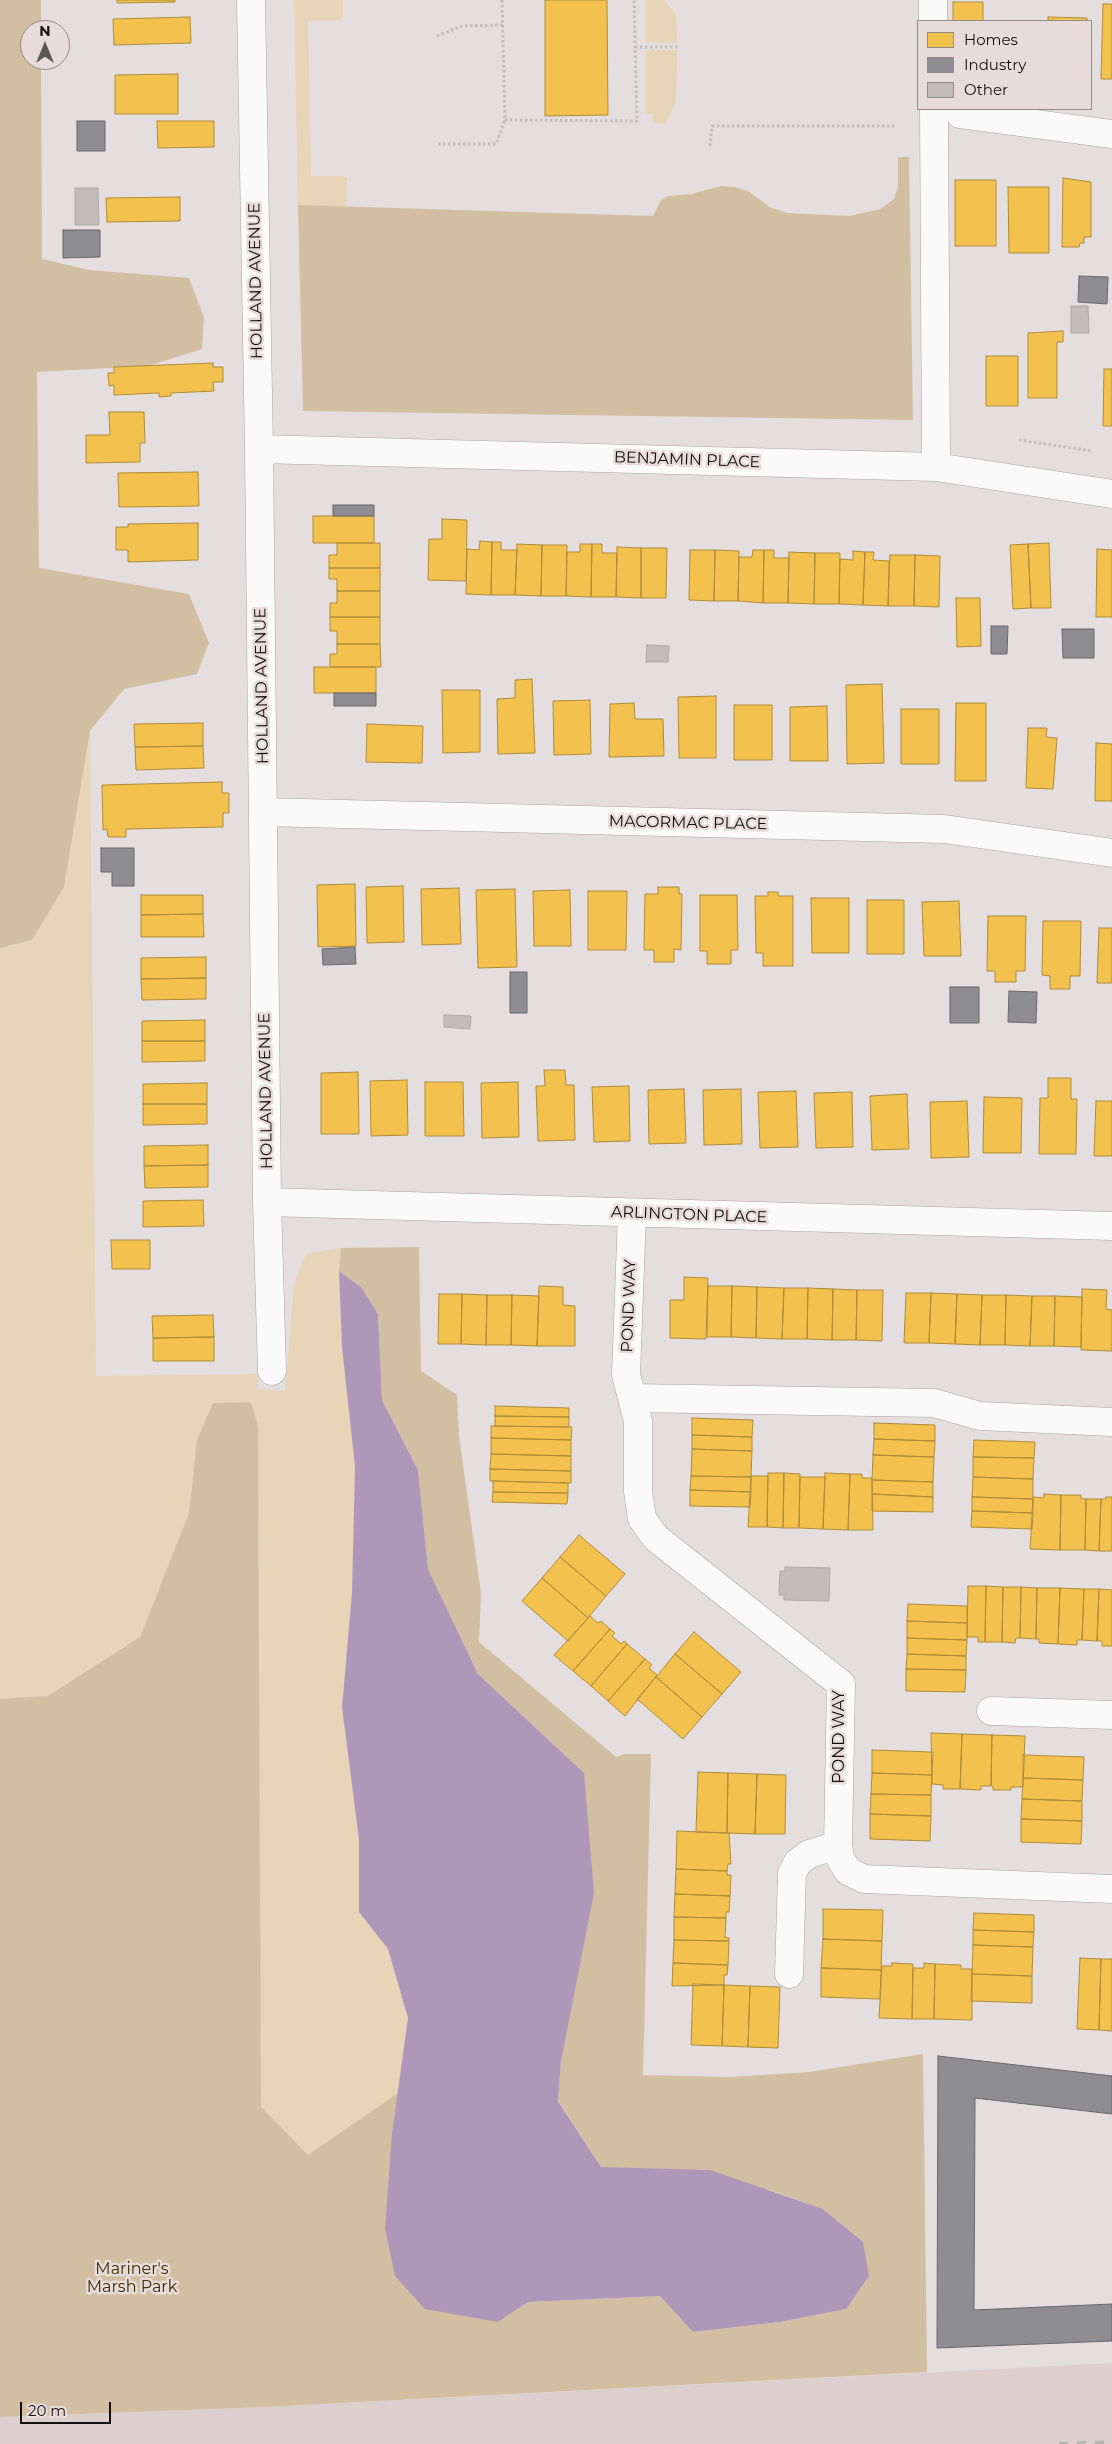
<!DOCTYPE html>
<html>
<head>
<meta charset="utf-8">
<style>
	body { margin:0 }
	#map { position:relative; width:1112px; height:2444px; overflow:hidden; background:#e5dede; font-family:Montserrat,sans-serif }
	canvas { display:block }
	.legend { position:absolute; left:917px; top:20px; width:175px; height:90px; box-sizing:border-box; background:#e8dbdb; border:1px solid #938a8a; margin:0; padding:6px 9px; list-style:none; font-size:15px; color:#141010 }
	.legend li { display:flex; align-items:center; gap:10px; height:25px }
	.legend b { width:25px; border:1px solid #938a8a }
	.north { position:absolute; left:20px; top:20px; width:50px; height:50px; box-sizing:border-box; background:#e8dbdb; border:1px solid #938a8a; border-radius:50%; rotate:0deg; font-size:14px; font-weight:700; line-height:20px; text-align:center; color:#141010 }
	.north::after { content:''; display:block; margin:auto; width:18px; height:22px; background:#5d5858; clip-path:polygon(50% 0,100% 100%,50% 72%,0 100%) }
	.scale { position:absolute; left:20px; top:2402px; width:91px; height:22px; box-sizing:border-box; border:2px solid #141010; border-top:0; padding-left:6px; font-size:15px; line-height:18px; white-space:nowrap; color:#141010; -webkit-text-stroke:4px #e8dbdb; paint-order:stroke }
</style>
</head>
<body>
<div id="map">
<canvas width="1112" height="2444"></canvas>
<ul class="legend">
<li><b style="height:14px;background:#f2c14e"></b>Homes</li>
<li><b style="height:14px;background:#8d8d92"></b>Industry</li>
<li><b style="height:14px;background:#c2bdbc"></b>Other</li>
</ul>
<div class="north">N</div>
<div class="scale">20 m</div>
</div>
<script>
const c = document.querySelector('canvas').getContext('2d');
c.lineJoin = 'round';
function fill(path, color) {
  c.fillStyle = color;
  c.fill(path, 'evenodd');
}
function poly(rows) {
  const path = new Path2D();
  for (const r of rows) {
    path.moveTo(r[0], r[1]);
    for (let i = 2; i < r.length; i += 2) path.lineTo(r[i], r[i + 1]);
  }
  return path;
}
function trace(path, color, width, dash) {
  c.strokeStyle = color;
  c.lineWidth = width;
  c.lineCap = dash ? 'butt' : 'round';
  c.setLineDash(dash || []);
  c.stroke(path);
}
function drawText(font, color, halo, rows, align = 'center') {
  c.font = font + ' Montserrat,sans-serif';
  c.lineWidth = 5;
  c.setLineDash([]);
  c.textBaseline = 'middle';
  c.strokeStyle = halo;
  c.fillStyle = color;
  for (const [text, x, y, turn = 0] of rows) {
    c.save();
    c.translate(x, y);
    c.rotate((+turn || 0) * Math.PI / 180);
    c.textAlign = isNaN(turn) ? turn : align;
    if (halo) c.strokeText(text, 0, 0);
    c.fillText(text, 0, 0);
    c.restore();
  }
}
fill(poly([
	[1112,2363,1112,2444,0,2444,0,2417,265,2407]
]), '#decfcf');
fill(poly([
	[294,0,343,0,343,16,341,20,308,21,311,176,343,176,347,178,346,207,298,205],
	[646,0,664,0,676,14,677,43,646,42],
	[646,50,677,50,676,101,666,124,653,123,652,114,646,114],
	[90,731,96,1376,258,1374,258,1389,285,1391,294,1284,306,1254,341,1248,339,1271,342,1347,355,1467,352,1592,342,1707,359,1840,359,1912,388,1949,408,2018,398,2093,308,2155,260,2108,0,2417,260,2106,258,1426,251,1402,197,1440,189,1513,140,1637,48,1696,0,1699,0,948,32,940,64,887]
]), '#e8d4b7');
fill(poly([
	[0,0,41,0,41,30,30,30,30,60,41,60,42,259,89,270,189,278,204,317,202,349,148,366,37,372,39,568,189,594,209,643,197,674,124,689,90,731,64,887,32,940,0,948],
	[898,157,909,157,913,420,303,411,298,205,653,216,661,200,669,196,691,194,721,186,735,187,748,191,770,207,787,213,849,216,880,209,894,199,898,187],
	[419,1247,421,1371,457,1395,459,1436,481,1593,479,1642,616,1757,625,1754,651,1754,643,2075,729,2077,809,2072,923,2054,927,2372,265,2407,0,2417,0,1699,48,1696,140,1637,189,1513,197,1440,213,1403,251,1402,258,1426,261,2107,308,2155,398,2093,392,2133,498,2322,528,2302,660,2296,694,2332,780,2322,846,2309,863,2242,823,2209,770,2190,601,2167,558,2100,584,1773,478,1674,428,1569,418,1470,382,1400,378,1314,362,1288,339,1271,341,1248]
]), '#d2bfa2');
fill(poly([
	[339,1271,362,1288,378,1314,382,1400,418,1470,428,1569,478,1674,584,1773,594,1893,561,2061,558,2101,601,2167,710,2170,823,2209,863,2242,869,2276,846,2309,780,2322,693,2332,660,2296,528,2302,498,2322,425,2309,395,2276,385,2229,392,2133,408,2018,388,1949,359,1912,359,1840,342,1707,352,1592,355,1467,342,1347]
]), '#af97b9');
const homes = poly([
	[117,0,175,0,175,2,117,3,117,0],
	[545,0,607,0,608,115,545,116,545,0],
	[953,2,983,2,983,21,953,21,953,2],
	[1103,4,1112,4,1112,79,1101,79,1103,4],
	[190,17,191,43,114,45,113,19,190,17],
	[1048,17,1087,18,1087,21,1048,21,1048,17],
	[178,74,178,114,115,114,115,75,178,74],
	[157,121,214,121,214,147,158,148,157,121],
	[1063,178,1091,182,1091,237,1084,237,1084,243,1080,243,1079,247,1062,247,1063,178],
	[955,180,996,180,996,246,955,246,955,180],
	[1008,187,1049,187,1049,253,1009,253,1008,187],
	[180,197,180,221,107,222,106,198,180,197],
	[1063,331,1063,342,1057,342,1057,398,1028,398,1028,333,1063,331],
	[986,356,1018,356,1018,406,986,406,986,356],
	[213,363,213,367,223,367,223,382,213,382,214,391,171,393,171,396,159,397,159,393,114,395,114,385,109,386,108,373,114,373,114,367,213,363],
	[1104,369,1112,369,1112,426,1103,426,1104,369],
	[109,412,144,412,145,443,140,443,140,462,86,463,86,435,110,435,109,412],
	[198,472,199,506,119,507,118,473,198,472],
	[313,516,374,516,374,543,313,543,313,516],
	[442,519,467,520,466,581,428,580,429,539,442,539,442,519],
	[198,523,198,560,128,562,128,550,116,550,116,527,128,527,128,524,198,523],
	[480,541,492,542,491,595,466,594,467,549,479,550,480,541],
	[492,542,501,542,501,550,517,550,515,595,491,595,492,542],
	[337,543,380,543,380,568,329,568,329,555,337,555,337,543],
	[1049,543,1051,608,1031,608,1028,544,1049,543],
	[517,544,542,545,541,596,515,595,517,544],
	[580,544,592,544,591,597,566,596,567,552,580,552,580,544],
	[592,544,602,544,602,553,617,553,616,597,591,597,592,544],
	[1028,544,1031,608,1013,609,1010,545,1028,544],
	[542,545,567,545,566,596,541,596,542,545],
	[617,547,641,548,641,598,616,597,617,547],
	[641,548,667,548,666,598,641,598,641,548],
	[1097,549,1112,550,1112,617,1096,617,1097,549],
	[690,550,715,550,714,601,689,600,690,550],
	[715,550,739,551,738,601,714,601,715,550],
	[753,550,764,550,763,603,738,601,739,557,752,557,753,550],
	[764,550,774,550,774,558,789,558,788,603,763,603,764,550],
	[853,551,865,552,863,605,839,604,840,559,853,560,853,551],
	[789,552,815,553,814,604,788,603,789,552],
	[865,552,874,552,873,560,889,561,888,606,863,605,865,552],
	[815,553,840,553,839,604,814,604,815,553],
	[890,555,915,555,914,606,888,606,890,555],
	[915,555,940,556,939,607,914,606,915,555],
	[329,568,380,568,380,591,337,591,337,579,329,579,329,568],
	[337,591,380,591,380,617,330,617,330,603,337,603,337,591],
	[956,598,980,598,981,646,957,647,956,598],
	[330,617,380,617,380,644,337,644,337,631,330,631,330,617],
	[337,644,380,644,381,667,330,667,330,654,337,654,337,644],
	[314,667,376,667,376,693,314,693,314,667],
	[532,679,535,753,498,754,497,699,515,698,515,680,532,679],
	[882,684,884,763,847,764,846,685,882,684],
	[442,690,480,690,480,752,443,753,442,690],
	[716,696,716,758,679,758,678,697,716,696],
	[590,700,591,754,554,755,553,701,590,700],
	[634,703,635,719,663,719,664,756,609,757,610,704,634,703],
	[956,703,986,703,986,781,955,781,956,703],
	[734,705,772,705,772,760,734,760,734,705],
	[827,706,828,761,790,761,790,707,827,706],
	[901,709,939,709,939,764,901,764,901,709],
	[203,723,203,746,135,747,134,724,203,723],
	[367,724,423,726,422,763,366,762,367,724],
	[1028,728,1047,728,1046,737,1057,738,1053,789,1026,788,1028,728],
	[1096,743,1112,744,1112,801,1095,801,1096,743],
	[203,746,204,768,136,770,135,747,203,746],
	[222,782,222,793,229,793,229,813,223,813,223,827,126,829,126,837,108,837,107,829,103,830,102,785,222,782],
	[355,884,356,946,318,947,317,885,355,884],
	[403,886,404,942,367,943,366,887,403,886],
	[658,887,679,887,679,894,682,894,681,950,674,949,674,962,654,962,654,950,644,950,645,894,658,894,658,887],
	[459,888,461,944,422,945,421,889,459,888],
	[515,889,517,967,478,968,476,890,515,889],
	[570,890,571,946,534,946,533,891,570,890],
	[588,891,627,891,626,950,588,950,588,891],
	[768,892,778,892,778,896,793,896,793,966,763,966,763,953,756,953,755,896,768,896,768,892],
	[141,895,203,895,203,914,141,915,141,895],
	[700,895,737,895,738,950,731,950,731,964,707,964,707,951,700,951,700,895],
	[811,898,849,898,849,953,812,953,811,898],
	[867,900,904,900,904,954,867,954,867,900],
	[959,901,961,956,924,956,922,902,959,901],
	[203,914,204,937,141,937,141,915,203,914],
	[988,916,1026,916,1025,971,1016,971,1016,982,995,982,995,971,987,971,988,916],
	[1043,921,1081,921,1080,976,1070,976,1070,989,1050,989,1050,976,1042,975,1043,921],
	[1099,928,1112,928,1112,983,1097,983,1099,928],
	[206,957,206,978,141,979,141,958,206,957],
	[206,978,206,999,142,1000,141,979,206,978],
	[205,1020,205,1041,142,1041,142,1021,205,1020],
	[142,1041,205,1041,205,1061,142,1062,142,1041],
	[544,1070,565,1070,566,1085,574,1085,575,1140,538,1141,536,1086,545,1086,544,1070],
	[358,1072,359,1134,321,1134,321,1073,358,1072],
	[1048,1078,1071,1078,1071,1099,1077,1099,1076,1154,1039,1154,1040,1098,1048,1098,1048,1078],
	[407,1080,408,1135,371,1136,370,1081,407,1080],
	[425,1082,463,1082,464,1136,425,1136,425,1082],
	[518,1082,519,1137,482,1138,481,1083,518,1082],
	[207,1083,207,1104,143,1104,143,1084,207,1083],
	[629,1086,630,1141,594,1142,592,1087,629,1086],
	[684,1089,686,1143,649,1144,648,1090,684,1089],
	[741,1089,742,1144,704,1145,703,1090,741,1089],
	[796,1091,798,1147,760,1148,758,1092,796,1091],
	[852,1092,853,1147,816,1148,814,1093,852,1092],
	[907,1094,909,1149,872,1150,870,1096,907,1094],
	[984,1097,1022,1098,1021,1153,983,1153,984,1097],
	[967,1101,969,1157,931,1158,930,1102,967,1101],
	[1096,1101,1112,1101,1112,1156,1094,1156,1096,1101],
	[143,1104,207,1104,207,1124,143,1125,143,1104],
	[208,1145,208,1165,144,1166,144,1146,208,1145],
	[208,1165,208,1187,145,1188,144,1166,208,1165],
	[203,1200,204,1226,143,1227,143,1201,203,1200],
	[111,1240,150,1240,150,1269,112,1269,111,1240],
	[684,1277,708,1278,706,1339,670,1338,670,1300,684,1300,684,1277],
	[539,1286,563,1287,563,1305,575,1306,575,1346,537,1346,539,1286],
	[708,1286,732,1286,731,1337,707,1337,708,1286],
	[732,1286,757,1287,756,1338,731,1337,732,1286],
	[757,1287,784,1288,782,1339,756,1338,757,1287],
	[784,1288,808,1288,807,1339,782,1339,784,1288],
	[808,1288,833,1289,832,1340,807,1339,808,1288],
	[833,1289,857,1290,856,1340,832,1340,833,1289],
	[1082,1289,1107,1290,1106,1309,1112,1310,1112,1351,1081,1350,1082,1289],
	[857,1290,883,1290,882,1341,856,1340,857,1290],
	[906,1293,931,1293,929,1343,904,1343,906,1293],
	[931,1293,957,1294,955,1344,929,1343,931,1293],
	[439,1294,462,1294,461,1344,438,1344,439,1294],
	[462,1294,487,1295,486,1345,461,1344,462,1294],
	[957,1294,982,1295,980,1345,955,1344,957,1294],
	[487,1295,512,1295,511,1345,486,1345,487,1295],
	[512,1295,539,1296,537,1346,511,1345,512,1295],
	[982,1295,1006,1295,1005,1345,980,1345,982,1295],
	[1006,1295,1032,1296,1030,1346,1005,1345,1006,1295],
	[1032,1296,1055,1296,1054,1346,1030,1346,1032,1296],
	[1055,1296,1082,1297,1081,1347,1054,1346,1055,1296],
	[213,1315,214,1337,153,1338,152,1316,213,1315],
	[214,1337,214,1361,153,1361,153,1338,214,1337],
	[495,1406,569,1408,569,1417,495,1416,495,1406],
	[495,1416,569,1417,569,1427,495,1426,495,1416],
	[692,1418,753,1420,752,1437,692,1435,692,1418],
	[874,1423,935,1425,935,1441,874,1439,874,1423],
	[491,1426,572,1427,571,1440,491,1438,491,1426],
	[692,1435,752,1437,752,1451,692,1449,692,1435],
	[491,1438,571,1440,571,1456,491,1454,491,1438],
	[874,1439,935,1441,934,1457,873,1455,874,1439],
	[974,1440,1035,1442,1034,1458,973,1457,974,1440],
	[692,1449,752,1451,751,1477,691,1476,692,1449],
	[491,1454,571,1456,571,1471,490,1469,491,1454],
	[873,1455,934,1457,933,1482,872,1480,873,1455],
	[973,1457,1034,1458,1033,1479,973,1477,973,1457],
	[490,1469,571,1471,571,1483,490,1481,490,1469],
	[768,1473,784,1473,783,1528,767,1527,768,1473],
	[784,1473,800,1474,799,1528,783,1528,784,1473],
	[825,1473,850,1474,848,1530,823,1529,825,1473],
	[850,1474,862,1474,862,1478,872,1478,873,1530,848,1530,850,1474],
	[691,1476,751,1477,751,1492,690,1490,691,1476],
	[751,1476,768,1476,767,1527,748,1527,751,1476],
	[800,1477,825,1477,823,1529,799,1528,800,1477],
	[973,1477,1033,1479,1033,1499,972,1497,973,1477],
	[872,1480,933,1482,933,1497,872,1494,872,1480],
	[493,1481,568,1483,568,1493,493,1492,493,1481],
	[690,1490,751,1492,750,1507,690,1506,690,1490],
	[493,1492,568,1493,567,1504,492,1502,493,1492],
	[872,1494,933,1497,933,1512,872,1511,872,1494],
	[1044,1494,1061,1495,1060,1550,1030,1549,1033,1497,1044,1498,1044,1494],
	[1061,1495,1081,1495,1081,1499,1086,1499,1085,1550,1060,1550,1061,1495],
	[972,1497,1033,1499,1033,1513,972,1511,972,1497],
	[1106,1497,1112,1497,1112,1551,1099,1551,1101,1499,1106,1499,1106,1497],
	[1086,1499,1101,1499,1099,1551,1085,1550,1086,1499],
	[972,1511,1033,1513,1032,1529,971,1527,972,1511],
	[579,1535,625,1574,606,1596,560,1557,579,1535],
	[560,1557,606,1596,588,1618,542,1578,560,1557],
	[542,1578,588,1618,568,1641,522,1601,542,1578],
	[968,1586,986,1586,985,1642,978,1642,978,1637,967,1637,968,1586],
	[986,1586,1003,1587,1002,1642,985,1642,986,1586],
	[1003,1587,1021,1587,1020,1638,1016,1638,1015,1643,1002,1642,1003,1587],
	[1021,1587,1037,1588,1036,1639,1020,1638,1021,1587],
	[1037,1588,1060,1588,1058,1644,1039,1643,1039,1639,1036,1639,1037,1588],
	[1060,1588,1084,1589,1082,1640,1077,1640,1077,1645,1058,1644,1060,1588],
	[1084,1589,1099,1589,1097,1641,1082,1640,1084,1589],
	[1099,1589,1112,1590,1112,1646,1102,1646,1102,1641,1097,1641,1099,1589],
	[908,1604,967,1606,967,1623,907,1621,908,1604],
	[590,1616,598,1623,601,1621,610,1629,573,1671,554,1655,590,1616],
	[907,1621,967,1623,967,1640,907,1638,907,1621],
	[610,1629,615,1633,612,1636,621,1644,624,1641,627,1644,591,1686,573,1671,610,1629],
	[694,1632,741,1672,722,1694,675,1654,694,1632],
	[907,1638,967,1640,966,1656,907,1654,907,1638],
	[627,1644,645,1659,608,1701,591,1686,627,1644],
	[675,1654,722,1694,702,1717,656,1677,675,1654],
	[907,1654,966,1656,966,1670,906,1669,907,1654],
	[645,1659,652,1665,649,1668,657,1675,625,1716,608,1701,645,1659],
	[906,1669,966,1670,965,1692,906,1691,906,1669],
	[656,1677,702,1717,683,1739,637,1699,656,1677],
	[931,1733,962,1734,960,1789,943,1789,943,1785,932,1784,931,1733],
	[962,1734,992,1735,991,1786,981,1786,981,1790,960,1789,962,1734],
	[992,1735,1025,1736,1023,1787,1011,1787,1011,1790,993,1790,993,1786,991,1786,992,1735],
	[872,1750,933,1752,932,1775,872,1773,872,1750],
	[1023,1755,1084,1757,1083,1780,1023,1778,1023,1755],
	[698,1772,728,1773,727,1833,696,1832,698,1772],
	[728,1773,757,1774,755,1834,727,1833,728,1773],
	[872,1773,932,1775,931,1795,871,1794,872,1773],
	[757,1774,786,1775,785,1834,755,1834,757,1774],
	[1023,1778,1083,1780,1082,1801,1022,1799,1023,1778],
	[871,1794,931,1795,931,1816,870,1814,871,1794],
	[1022,1799,1082,1801,1082,1821,1021,1819,1022,1799],
	[870,1814,931,1816,930,1841,870,1839,870,1814],
	[1021,1819,1082,1821,1081,1844,1021,1842,1021,1819],
	[677,1831,729,1833,731,1864,728,1864,727,1871,676,1869,677,1831],
	[676,1869,727,1871,727,1875,731,1875,730,1896,675,1894,676,1869],
	[675,1894,730,1896,729,1912,726,1912,726,1918,674,1917,675,1894],
	[823,1909,883,1910,882,1941,823,1939,823,1909],
	[974,1913,1034,1915,1034,1932,973,1930,974,1913],
	[674,1917,726,1918,725,1937,729,1938,729,1941,674,1940,674,1917],
	[973,1930,1034,1932,1033,1947,973,1945,973,1930],
	[823,1939,882,1941,881,1970,821,1968,823,1939],
	[674,1940,729,1941,728,1965,673,1963,674,1940],
	[973,1945,1033,1947,1032,1976,972,1974,973,1945],
	[1080,1958,1101,1959,1099,2030,1077,2029,1080,1958],
	[1101,1959,1112,1959,1112,2031,1099,2030,1101,1959],
	[673,1963,728,1965,727,1975,724,1975,724,1985,672,1986,673,1963],
	[892,1963,913,1964,912,2019,879,2018,882,1966,892,1966,892,1963],
	[924,1963,935,1964,934,2019,912,2019,913,1968,924,1968,924,1963],
	[935,1964,961,1965,961,1969,972,1969,972,2020,934,2019,935,1964],
	[821,1968,881,1970,880,1999,821,1997,821,1968],
	[972,1974,1032,1976,1032,2003,971,2001,972,1974],
	[693,1984,724,1985,722,2046,691,2045,693,1984],
	[724,1985,750,1986,748,2047,722,2046,724,1985],
	[750,1986,780,1987,778,2048,748,2047,750,1986]
]);
fill(homes, '#f2c14e');
trace(homes, '#af8c3b', 1);
const industry = poly([
	[77,121,105,121,105,151,77,151,77,121],
	[63,230,100,230,100,257,63,258,63,230],
	[1079,276,1108,277,1107,304,1078,302,1079,276],
	[333,505,374,505,374,516,333,516,333,505],
	[991,626,1008,626,1007,654,991,654,991,626],
	[1062,629,1094,629,1094,658,1063,658,1062,629],
	[334,693,376,693,376,706,334,706,334,693],
	[101,848,134,848,134,886,112,886,112,872,101,872,101,848],
	[355,947,356,964,323,965,322,949,355,947],
	[510,972,527,972,527,1013,510,1013,510,972],
	[950,987,979,987,979,1023,950,1023,950,987],
	[1009,991,1037,992,1036,1023,1008,1022,1009,991],
	[938,2056,1112,2076,1112,2114,975,2098,974,2310,1112,2304,1112,2341,937,2348,938,2056]
]);
fill(industry, '#8d8d92');
trace(industry, '#69686b', 1);
const building = poly([
	[75,188,98,188,99,225,75,225,75,188],
	[1071,306,1088,306,1089,333,1071,333,1071,306],
	[647,645,669,646,668,662,646,662,647,645],
	[444,1015,471,1016,470,1029,444,1027,444,1015],
	[785,1567,830,1568,829,1601,784,1600,784,1595,779,1595,780,1571,785,1571,785,1567]
]);
fill(building, '#c2bdbc');
trace(building, '#aea9a8', 1);
const minor = poly([
	[251,0,259,449,267,1202,272,1371],
	[933,0,933,21],
	[934,109,936,467],
	[960,114,1112,134],
	[259,449,936,467,1112,494],
	[263,812,944,829,1112,853],
	[267,1202,1112,1226],
	[632,1213,626,1375,638,1421,638,1491,642,1519,656,1538,841,1684,838,1845,840,1858,848,1871,864,1879,1112,1889],
	[632,1398,934,1403,980,1416,1112,1422],
	[991,1711,1112,1715],
	[789,1974,792,1873,798,1862,809,1854,838,1845]
]);
trace(minor, '#a8a3a3', 29);
trace(poly([
	[502,0,505,120,637,121,634,0],
	[437,36,462,26,502,25],
	[635,47,678,47],
	[438,144,496,144,505,120],
	[710,146,712,126,896,126],
	[1019,440,1093,451]
]), '#c0bebe', 3, [2.5, 2.5]);
trace(minor, '#fbfafa', 28);
trace(poly([
	[1059,2444,1112,2442]
]), '#b5b4b4', 4, [9, 9]);
drawText('16px', '#141010', '#e8dbdb', [
	["HOLLAND AVENUE",256,281,-91],
	["BENJAMIN PLACE",687,460,2],
	["HOLLAND AVENUE",262,686,-91],
	["MACORMAC PLACE",688,823,1],
	["HOLLAND AVENUE",266,1091,-91],
	["ARLINGTON PLACE",689,1215,2],
	["POND WAY",629,1306,-88],
	["POND WAY",839,1737,-90]
]);
drawText('16px', '#402c00', '#e8dbdb', [
	["Mariner's",132,2269],
	["Marsh Park",132,2287]
]);
</script>
</body>
</html>
